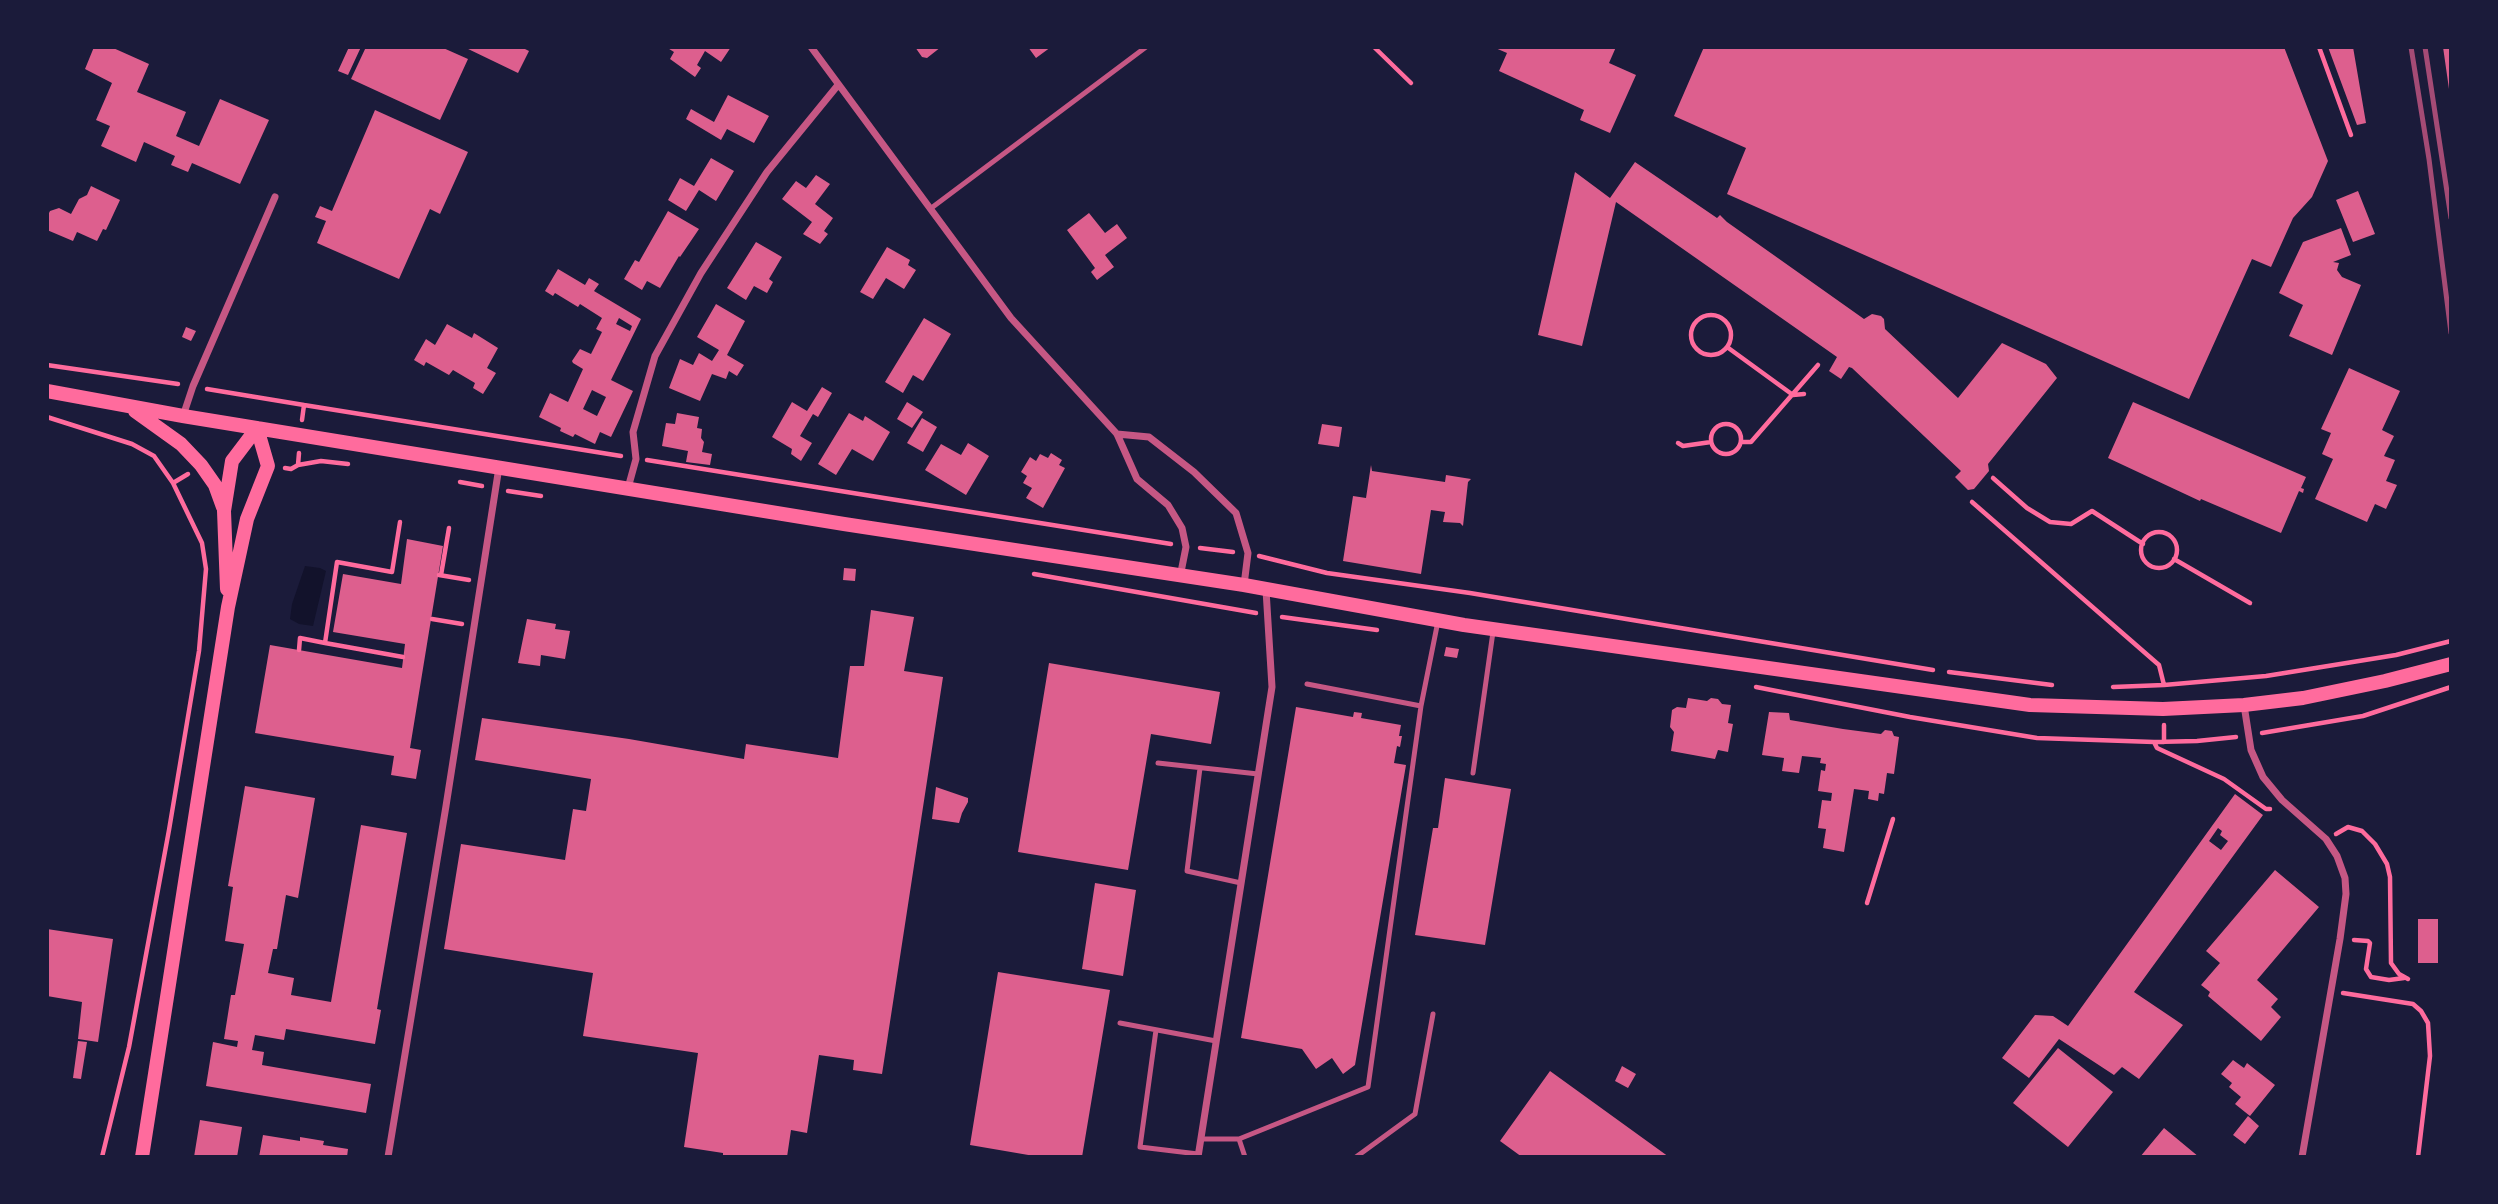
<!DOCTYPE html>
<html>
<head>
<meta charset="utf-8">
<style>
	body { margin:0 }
	#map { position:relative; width:2498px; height:1204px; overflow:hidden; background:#1b1b3a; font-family:Helvetica,sans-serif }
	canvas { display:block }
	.frame { position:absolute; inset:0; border:49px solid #1b1b3a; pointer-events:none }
</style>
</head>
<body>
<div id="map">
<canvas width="2498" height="1204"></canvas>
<div class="frame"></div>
</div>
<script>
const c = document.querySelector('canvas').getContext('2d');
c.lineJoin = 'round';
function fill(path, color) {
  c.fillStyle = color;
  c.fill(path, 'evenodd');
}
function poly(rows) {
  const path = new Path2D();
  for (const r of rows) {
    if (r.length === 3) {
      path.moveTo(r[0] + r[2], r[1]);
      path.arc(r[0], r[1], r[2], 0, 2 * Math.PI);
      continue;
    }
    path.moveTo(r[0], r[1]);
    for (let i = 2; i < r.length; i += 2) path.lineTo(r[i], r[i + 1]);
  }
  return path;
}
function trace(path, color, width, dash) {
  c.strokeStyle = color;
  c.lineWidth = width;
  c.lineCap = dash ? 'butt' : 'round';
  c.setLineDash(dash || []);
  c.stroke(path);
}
fill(poly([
	[305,566,320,568,326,571,313,626,299,624,290,619,292,604]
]), '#12122b');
fill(poly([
	[94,47,111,47,149,64,137,92,186,112,176,136,199,146,220,99,269,120,240,184,192,163,188,172,171,165,175,156,144,142,136,162,101,146,110,126,96,120,112,83,85,69],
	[349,47,361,47,348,75,338,71],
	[366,47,441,47,468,59,440,120,351,79],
	[464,47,521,47,529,51,518,73],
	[666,47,731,47,721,62,705,51,697,65,701,68,695,77,670,59,674,52],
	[915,47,941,47,927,58,922,57],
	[1028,47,1051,47,1036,58],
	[1493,47,1616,47,1609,63,1636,75,1610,133,1580,120,1584,110,1499,71,1507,53],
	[1704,47,2284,47,2328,161,2312,197,2293,218,2271,267,2252,259,2189,399,1727,194,1746,148,1674,116],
	[2328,47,2353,47,2366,123,2357,125],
	[2443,47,2451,47,2451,89,2449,89],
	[728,95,769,116,754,143,727,129,721,140,686,119,691,109,714,122],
	[375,110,468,152,440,214,430,209,399,279,317,243,326,221,315,217,320,206,332,211],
	[711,158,734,171,716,201,699,190,686,211,668,200,680,178,694,186],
	[1635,162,1717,218,1720,215,1727,222,1864,319,1872,314,1881,316,1884,319,1885,329,1958,398,2002,343,2046,364,2057,378,1988,464,1989,471,1974,489,1968,490,1955,477,1961,471,1852,368,1849,367,1841,379,1829,371,1837,357,1616,202,1582,346,1538,335,1575,172,1610,198],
	[816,175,830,184,815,204,833,218,824,231,828,234,820,244,803,234,812,222,782,199,796,181,806,188],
	[91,186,120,200,106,230,103,229,97,241,77,232,73,241,47,230,47,217,50,211,59,208,71,214,79,199,87,195],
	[2358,191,2375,234,2353,242,2336,200],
	[668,211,699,229,680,257,679,256,660,288,647,281,642,290,624,279,635,260,639,262],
	[1089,213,1105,233,1117,224,1127,238,1105,255,1114,267,1097,280,1091,272,1095,268,1067,230],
	[2341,228,2351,255,2333,262,2339,263,2337,270,2342,277,2361,285,2332,355,2289,336,2303,305,2279,293,2303,242],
	[756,242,782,257,769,279,773,282,767,293,754,286,746,300,727,288],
	[887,247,910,260,908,265,916,270,904,289,886,278,873,299,860,292],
	[558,269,585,285,589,278,599,284,594,291,641,319,611,380,633,391,611,437,600,432,595,444,575,434,573,437,560,431,561,428,539,417,550,393,568,402,583,369,573,363,572,361,580,349,591,354,602,332,596,329,602,318,580,304,578,307,555,293,553,296,545,291],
	[619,318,632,326,630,331,616,324],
	[592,390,606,397,597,416,583,409],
	[716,304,745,321,727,355,744,365,737,376,729,371,726,379,712,374,700,401,669,388,680,359,693,365,699,353,712,361,719,350,697,337],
	[924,318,951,334,923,381,913,375,903,393,885,382],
	[447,324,472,338,474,333,498,348,487,368,496,373,483,394,473,388,475,383,453,370,449,375,426,362,424,366,414,360,426,339,435,345],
	[186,327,196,331,191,341,182,337],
	[2349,368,2400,391,2382,430,2394,436,2384,456,2395,460,2386,481,2397,485,2386,509,2375,504,2367,522,2315,499,2333,459,2322,454,2331,433,2321,429],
	[822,387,832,393,818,417,813,414,800,436,812,443,801,461,791,454,792,449,772,437,792,402,807,411],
	[907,402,923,412,912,428,897,419],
	[2133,402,2306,477,2301,488,2304,489,2303,493,2299,491,2281,533,2201,499,2200,501,2108,458],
	[677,413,699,417,697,428,702,429,701,438,704,442,702,452,712,454,710,465,686,462,688,451,662,446,666,423,675,424],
	[849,413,863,421,865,416,890,432,873,461,852,449,836,475,818,464],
	[922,418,937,427,923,452,907,443],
	[1322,424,1342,427,1339,447,1318,444],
	[968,443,989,456,966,495,925,470,941,444,961,455],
	[1051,453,1062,460,1059,465,1065,468,1043,508,1026,498,1032,488,1023,483,1027,476,1021,472,1030,457,1036,461,1040,454,1048,458],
	[1371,465,1372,471,1445,482,1446,475,1471,479,1468,482,1463,526,1460,523,1443,522,1445,512,1431,510,1421,574,1343,561,1353,496,1366,498],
	[407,539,443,546,410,748,421,750,416,779,391,775,394,756,255,733,270,645,402,668,405,644,333,632,343,574,401,584],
	[844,568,856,569,855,581,843,580],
	[871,610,914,617,904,671,943,677,882,1074,853,1070,854,1060,819,1055,807,1133,791,1130,787,1157,723,1157,723,1153,684,1147,698,1053,583,1036,593,973,444,949,461,844,565,860,573,809,586,811,591,779,475,760,482,718,629,739,744,759,746,744,838,758,850,666,864,666],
	[527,619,556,624,555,629,570,631,565,659,541,655,540,666,518,663],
	[1446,647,1459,649,1457,658,1444,656],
	[1049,663,1220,692,1211,744,1151,734,1128,870,1018,852],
	[1688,698,1707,701,1711,698,1718,699,1722,704,1731,705,1728,723,1733,724,1728,752,1718,750,1715,759,1671,751,1674,732,1670,727,1672,710,1677,707,1686,708],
	[1296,707,1353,717,1354,712,1362,713,1361,718,1401,725,1399,736,1402,736,1400,747,1397,746,1394,763,1406,765,1355,1065,1343,1074,1332,1058,1316,1069,1302,1049,1241,1038],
	[1769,712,1789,713,1790,720,1843,729,1881,734,1885,730,1892,731,1894,736,1899,737,1894,774,1887,773,1884,794,1879,793,1878,801,1868,799,1869,791,1854,789,1844,852,1823,848,1826,829,1818,828,1822,800,1831,801,1832,793,1818,791,1821,770,1825,771,1826,764,1820,763,1821,758,1802,756,1799,773,1782,771,1784,758,1762,755],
	[1445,778,1511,789,1485,945,1415,935,1433,828,1438,828],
	[245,786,315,798,298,898,286,895,277,949,273,949,268,973,294,978,291,995,331,1002,361,825,407,833,377,1009,381,1010,375,1044,286,1029,284,1040,255,1035,252,1050,264,1052,262,1065,371,1084,366,1113,206,1086,213,1042,237,1047,238,1041,224,1039,231,995,235,995,244,944,225,941,233,887,228,886],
	[936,787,968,798,968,802,962,813,959,823,932,819],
	[2235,794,2263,815,2134,992,2183,1025,2139,1079,2122,1067,2114,1075,2059,1039,2029,1078,2002,1058,2035,1015,2053,1016,2068,1026],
	[2218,828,2222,831,2220,835,2228,841,2221,850,2209,841],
	[2275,870,2319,907,2257,980,2278,999,2271,1007,2281,1017,2261,1041,2208,996,2210,992,2201,985,2220,963,2206,951],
	[1095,883,1136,890,1123,976,1082,969],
	[2418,919,2438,919,2438,963,2418,963],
	[47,929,113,939,98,1042,78,1039,82,1002,47,996],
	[998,972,1110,990,1082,1157,1040,1157,970,1145],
	[78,1041,87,1042,81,1079,73,1078],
	[2058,1048,2113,1092,2068,1147,2013,1103],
	[2233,1060,2244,1068,2247,1063,2275,1085,2250,1116,2235,1104,2241,1097,2229,1087,2232,1083,2221,1074],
	[1622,1066,1636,1074,1628,1088,1615,1081],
	[1550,1071,1669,1157,1522,1157,1500,1141],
	[2248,1116,2259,1126,2245,1144,2233,1135],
	[200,1120,242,1127,237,1157,194,1157],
	[2164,1128,2199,1157,2140,1157],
	[263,1135,300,1141,300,1137,324,1141,323,1145,348,1149,347,1157,259,1157]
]), '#dd5f8e');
trace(poly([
	[1374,47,1411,83],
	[2319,47,2351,135],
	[1711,335,20],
	[1727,347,1793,395,1804,394],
	[47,365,178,384],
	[207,389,304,405,302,420],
	[304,405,621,456],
	[47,417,132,444,154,456,173,483,202,543,206,569,199,651,169,830,129,1047,102,1157],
	[1726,439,15],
	[1741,442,1751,442,1818,365],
	[1678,443,1683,446,1711,442],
	[647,460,1171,544],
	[298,465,321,461,348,464],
	[285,468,291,469,298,465,299,453],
	[1993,478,2027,508,2050,522,2071,524,2092,511,2143,544],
	[460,482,482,486],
	[173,483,188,474],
	[508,491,541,496],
	[1972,502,2159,665,2164,685],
	[400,522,392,572,337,562,325,643,403,657],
	[2159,550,18],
	[1200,548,1233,552],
	[1259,556,1327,573,1470,593,1933,670],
	[2174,559,2250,603],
	[1034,574,1256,613],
	[439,575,469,580],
	[441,575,449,528],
	[1282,617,1377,630],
	[432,619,462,624],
	[299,650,300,638,325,643],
	[1949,672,2052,685],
	[1756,687,1910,717,2037,738,2154,742,2197,741,2236,737],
	[2113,687,2164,685,2266,676,2396,655,2451,641],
	[2164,725,2164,742],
	[2262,733,2363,716,2451,687],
	[2154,742,2157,748,2224,779,2266,809,2270,809],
	[2336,834,2348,827,2362,831,2375,844,2387,864,2390,877,2391,963,2399,974,2408,979],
	[1867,903,1893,819],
	[2354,940,2368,941,2370,943,2366,969,2371,977,2389,980,2404,978],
	[2343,993,2413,1004,2421,1011,2428,1023,2430,1056,2418,1157]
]), '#ff6b9d', 4.5);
trace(poly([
	[930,209,1146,47],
	[1307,684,1421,706,1438,621],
	[1158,763,1258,774],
	[1200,768,1187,871,1241,883],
	[1473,773,1493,632],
	[1120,1023,1216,1041],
	[1156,1030,1140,1147,1198,1154],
	[1201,1139,1239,1139,1368,1087,1421,706],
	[1239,1139,1245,1157],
	[1356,1157,1415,1114,1433,1014]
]), '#c65784', 5);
trace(poly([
	[811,47,1011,318,1117,434,1137,479,1168,505,1182,528,1186,547,1180,577],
	[183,416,193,386,275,197],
	[1117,434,1149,437,1194,472,1236,513,1248,553,1244,585],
	[628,488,636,459,633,432,655,356,701,273,767,172,838,85],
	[2244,705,2251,750,2263,777,2282,800,2326,839,2337,856,2345,878,2346,894,2340,939,2302,1157],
	[388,1157,446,806,499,467],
	[1198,1157,1272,687,1266,590]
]), '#c65784', 7);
trace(poly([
	[47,391,183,416,844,524,1244,585,1464,625,2030,705,2163,709,2244,705,2303,698,2385,681,2451,664],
	[135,411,181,444,201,465,215,485,223,507],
	[227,589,224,511,232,461,257,428],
	[142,1157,228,607,247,519,268,466,257,428]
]), '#ff6b9d', 14);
trace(poly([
	[2411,47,2429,159,2451,333],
	[2425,47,2451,218]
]), '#a44b75', 5);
</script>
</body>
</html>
